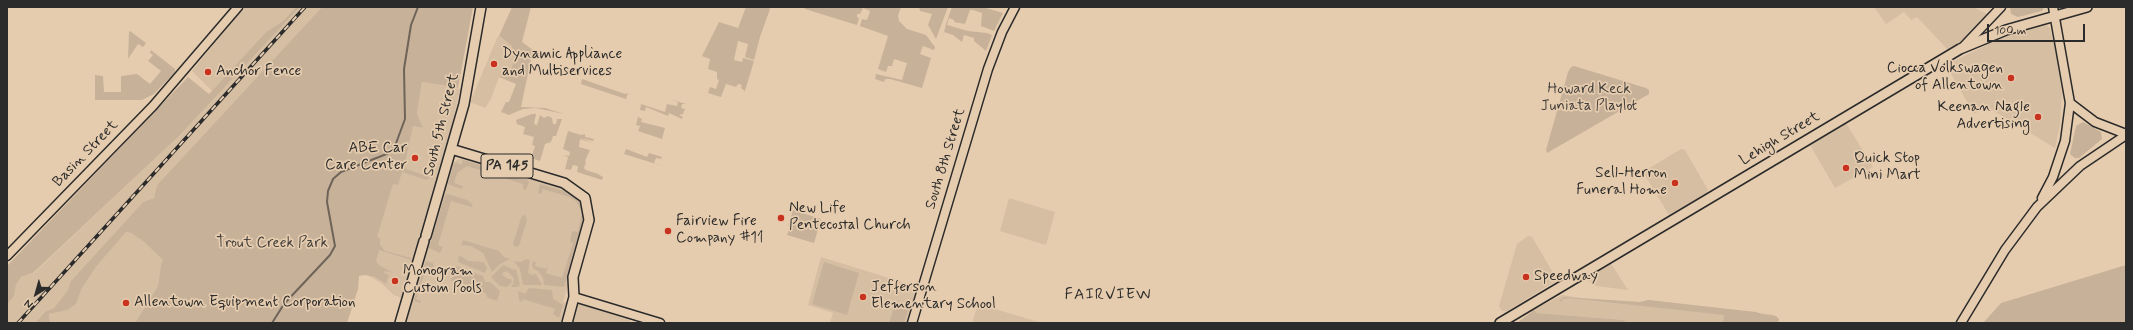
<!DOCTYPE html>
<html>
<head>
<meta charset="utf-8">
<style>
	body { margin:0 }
	#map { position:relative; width:2133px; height:330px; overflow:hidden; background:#e6ccae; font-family:Mynerve,sans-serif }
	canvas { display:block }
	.frame { position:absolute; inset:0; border:8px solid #2b2b2b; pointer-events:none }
	.north { position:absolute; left:16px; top:274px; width:40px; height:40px; -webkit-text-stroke:3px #e6ccae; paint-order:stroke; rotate:217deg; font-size:11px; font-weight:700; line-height:16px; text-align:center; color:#2b2b2b }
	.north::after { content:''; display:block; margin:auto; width:14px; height:18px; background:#2b2b2b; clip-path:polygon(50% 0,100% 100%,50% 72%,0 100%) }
	.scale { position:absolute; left:1987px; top:24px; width:98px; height:18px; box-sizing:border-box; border:2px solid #2b2b2b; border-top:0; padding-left:5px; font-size:12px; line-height:14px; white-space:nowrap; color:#2b2b2b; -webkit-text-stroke:3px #e6ccae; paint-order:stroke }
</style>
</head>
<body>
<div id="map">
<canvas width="2133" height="330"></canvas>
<div class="frame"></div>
<div class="north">N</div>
<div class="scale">100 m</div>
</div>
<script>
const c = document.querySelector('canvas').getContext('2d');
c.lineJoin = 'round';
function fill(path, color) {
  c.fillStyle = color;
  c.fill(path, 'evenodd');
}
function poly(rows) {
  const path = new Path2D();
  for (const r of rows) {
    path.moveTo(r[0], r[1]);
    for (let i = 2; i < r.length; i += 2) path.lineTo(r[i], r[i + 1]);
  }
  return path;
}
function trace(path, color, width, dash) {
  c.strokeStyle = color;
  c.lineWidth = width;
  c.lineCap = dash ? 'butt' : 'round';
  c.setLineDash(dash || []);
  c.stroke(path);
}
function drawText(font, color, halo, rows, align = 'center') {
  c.font = font + ' Mynerve,sans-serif';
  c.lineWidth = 3.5;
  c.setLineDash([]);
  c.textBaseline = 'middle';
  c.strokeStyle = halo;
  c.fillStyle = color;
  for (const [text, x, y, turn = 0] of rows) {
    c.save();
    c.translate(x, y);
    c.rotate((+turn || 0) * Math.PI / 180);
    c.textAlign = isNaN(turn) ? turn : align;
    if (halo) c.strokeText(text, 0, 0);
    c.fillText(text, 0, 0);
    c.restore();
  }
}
fill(poly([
	[244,7,296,7,283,21,266,32,212,91,192,71],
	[300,7,322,7,157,185,154,198,143,202,70,282,68,290,54,308,46,311,35,323,7,323,7,305,14,296,16,285,21,277,34,273,178,137],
	[1874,7,1973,7,1989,15,1968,36,1948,50,1917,17,1911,20,1904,12,1886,24],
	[2046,25,2050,28,2057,57,2062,94,2060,125,2055,148,1987,107,1974,114,1946,65,1997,40],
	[498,36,512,46,514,55,512,67,499,77,491,99,485,108,470,102],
	[422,82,460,89,450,134,437,180,447,183,452,164,458,159,463,158,567,188,582,200,587,221,563,302,580,304,630,320,629,323,405,323,423,263,413,261,402,298,394,295,381,283,369,276,371,247,390,183,408,146,413,126,423,128,417,113],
	[1846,123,1873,167,1835,188,1810,145],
	[1681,149,1685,150,1708,190,1706,194,1669,215,1643,172],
	[1009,198,1055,212,1046,245,1000,231],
	[126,232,131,233,144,242,163,260,161,264,158,286,135,323,50,323,49,314,68,310,76,304,82,288,96,267],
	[1528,236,1532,237,1555,276,1556,281,1507,311,1502,311,1499,306,1517,244],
	[821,257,918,287,908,323,830,323,833,313,808,305],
	[1610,262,1628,290,1596,286,1588,281,1589,275],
	[1562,295,1586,299,1640,302,1648,300,1774,315,1773,323,1624,323,1625,320,1535,313,1534,310],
	[978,304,1042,323,972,323]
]), '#d6bea3');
fill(poly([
	[296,7,300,7,178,137,33,273,21,277,16,285,14,296,7,305,7,266,188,77,209,94,266,32,283,21],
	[322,7,473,7,458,88,422,82,417,113,423,128,413,126,404,168,434,179,428,178,427,180,402,172,398,185,393,184,377,237,380,238,380,245,385,251,411,258,411,260,379,250,376,261,379,265,393,273,385,271,384,273,389,275,386,284,375,277,365,275,359,276,358,289,347,323,135,323,158,286,161,264,163,260,144,242,131,233,126,232,96,267,82,288,76,304,68,310,49,314,50,323,35,323,46,311,54,308,68,290,70,282,143,202,154,198,157,185],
	[512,7,531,7,522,42,533,50,521,107,545,108,564,114,536,108,523,109,509,115,501,112,506,102,509,102,516,84,499,77,512,67,514,55,512,46,499,36],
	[746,7,768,7,770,9,760,37,754,60,745,57,748,44,738,41,734,60,742,62,743,58,754,61,741,104,745,91,741,88,742,85,738,84,736,87,726,84,721,97,708,93,710,87,716,89,719,80,717,79,717,72,708,69,710,59,702,56,719,22,738,28],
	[805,7,901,7,898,16,899,21,907,29,926,35,935,47,934,50,923,46,920,54,931,58,922,88,890,79,885,79,884,82,875,79,876,74,902,80,907,63,894,59,892,66,888,66,886,72,878,69,888,36,860,26,862,19,867,20,870,11,863,8,860,14,857,14,857,17,859,18,857,25,805,9],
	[919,7,948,7,936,39,928,25,932,14,920,11],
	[952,7,982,7,1003,13,994,31,981,26,982,13,973,10,970,10,965,24,954,22,954,20,949,18,947,25,968,31,987,33,992,35,986,51,974,41,974,38,964,35,962,42,953,35,944,32,940,49,946,24],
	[2010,7,2044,7,2042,11,2018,17,2011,14],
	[130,31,146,43,143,47,138,44,128,59,129,32],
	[151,50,175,69,175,72,154,94,142,100,95,100,95,75,103,76,104,92,121,92,121,76,137,74,150,84,161,71,148,61,153,55,150,53],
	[1574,66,1646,88,1649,90,1649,94,1547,153,1546,150,1568,72,1571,67],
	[582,79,625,94,628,93,626,99,581,84],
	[670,99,686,104,682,104,681,108,685,109,683,114,679,115,683,117,682,119,669,113,668,116,646,107,645,111,640,110,641,104,665,112,667,104,677,106,678,102],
	[532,114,536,114,534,124,537,125,540,115,544,118,548,116,552,118,553,124,556,124,557,119,562,119,556,136,553,136,551,142,545,144,540,161,531,158,535,146,532,145,534,137,523,134,525,127,517,124,516,120],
	[638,117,642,119,641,122,665,128,662,139,638,131,640,126,636,125],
	[2083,122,2101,132,2102,139,2079,158,2075,158,2070,154,2076,126],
	[568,131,581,135,585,134,585,137,594,139,593,141,581,138,593,143,580,139,579,147,590,150,585,161,586,162,584,168,586,170,598,174,603,177,602,180,577,172,578,166,573,165,571,170,565,169,568,157,562,155,569,156,570,152,563,149],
	[626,149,647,157,649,153,662,157,661,159,656,158,654,163,666,167,624,154],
	[463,160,527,179,529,182,526,190,523,189,523,184,467,166,457,173,454,183,463,186,462,189,450,185,448,184,454,164,456,162,461,165],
	[540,184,571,193,582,205,585,220,564,287,544,285,543,278,538,271,533,268,532,264,533,261,536,262,535,266,546,269,548,265,546,273,562,278,573,243,570,242,572,231,578,232,582,212,576,201,569,197,543,189,541,194,538,193],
	[448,194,467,200,473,205,472,207,451,201,438,245,443,247,440,253,429,248,445,195],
	[793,210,821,219,814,243,787,235,790,227,788,226],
	[525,214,527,220,519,246,515,247,513,244,521,218],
	[463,240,499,251,504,257,510,259,500,264,492,272,483,253,471,246,461,245],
	[459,255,468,261,484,262,487,268,485,273,458,262],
	[526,259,530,260,528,273,532,275,536,274,542,285,523,285,520,269,514,261,521,262],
	[426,261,433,263,434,267,432,270,426,269,416,299,421,301,420,303,414,301],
	[824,262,859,273,847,315,812,304],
	[503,265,514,270,516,269,520,285,518,287,511,287,513,284,514,278,507,271,502,273,503,276,508,279,511,279,512,282,507,287,500,286,491,277],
	[2126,265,2126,323,1983,323,2001,303],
	[457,266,483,276,485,282,490,282,500,291,497,301,488,298,485,293,478,289,479,287,451,281,455,267],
	[529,288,552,290,553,299,563,305,559,318,553,314,555,309,523,299,522,302,519,300,518,291,525,294],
	[1564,297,1640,302,1648,300,1756,312,1762,314,1776,316,1779,319,1778,323,1723,323,1724,315,1570,298,1563,299,1561,302,1560,300],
	[896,301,909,307,904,323,889,323],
	[1534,310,1536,313,1625,320,1624,323,1517,323]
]), '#c7b199');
trace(poly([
	[272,323,284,304,330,255,335,246,327,202,328,191,333,179,341,172,389,153,395,146,405,119,404,69,411,25,418,7]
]), '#6e6459', 2);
const secondary = poly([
	[1963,47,2001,7],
	[2070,103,2095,122,2126,134],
	[2042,198,2053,177,2065,141,2070,103,2053,7],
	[7,256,153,106,238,7],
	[574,297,660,323],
	[912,323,988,69,1002,32,1015,7],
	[1961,323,2005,250,2037,207,2080,166,2126,135]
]);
const primary = poly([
	[451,149,564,183,585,198,589,220,573,277,574,297,567,323],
	[426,236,464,104,481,7],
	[400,323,424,241],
	[1500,323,1960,49,2006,30,2087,7]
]);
trace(secondary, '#2b2b2b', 11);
trace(primary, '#2b2b2b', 12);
trace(secondary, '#e6ccae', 8);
trace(primary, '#e6ccae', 9);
const rail = poly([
	[18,323,305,7]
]);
trace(rail, '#2b2b2b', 3.5);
trace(rail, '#e6ccae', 2, [6]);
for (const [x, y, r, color] of [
	[494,64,4,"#c8321e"],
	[208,72,4,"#c8321e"],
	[2011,78,4,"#c8321e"],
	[2038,117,4,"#c8321e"],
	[415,158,4,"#c8321e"],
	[1846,168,4,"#c8321e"],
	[1675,183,4,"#c8321e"],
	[781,218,4,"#c8321e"],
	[668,231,4,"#c8321e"],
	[1526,277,4,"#c8321e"],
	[395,281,4,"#c8321e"],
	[863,297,4,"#c8321e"],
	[126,303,4,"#c8321e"]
]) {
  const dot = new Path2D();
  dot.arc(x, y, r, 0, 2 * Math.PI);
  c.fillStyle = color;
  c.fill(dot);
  trace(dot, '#e6ccae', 1.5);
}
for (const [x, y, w] of [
	[507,166,52]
]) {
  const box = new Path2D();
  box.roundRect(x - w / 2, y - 12, w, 24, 3);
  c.fillStyle = '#e6ccae';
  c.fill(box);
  trace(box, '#2b2b2b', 1);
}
drawText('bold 14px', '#2b2b2b', null, [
	["PA 145",507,166]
]);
drawText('15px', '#2b2b2b', '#e6ccae', [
	["Dynamic Appliance",502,55],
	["and Multiservices",502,72],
	["Ciocca Volkswagen",2003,69,"right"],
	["of Allentown",2003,86,"right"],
	["Anchor Fence",216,72],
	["Keenan Nagle",2030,108,"right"],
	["Advertising",2030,125,"right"],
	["ABE Car",407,149,"right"],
	["Care Center",407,166,"right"],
	["Quick Stop",1854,159],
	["Mini Mart",1854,176],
	["Sell-Herron",1667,174,"right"],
	["Funeral Home",1667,191,"right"],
	["New Life",789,209],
	["Pentecostal Church",789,226],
	["Fairview Fire",676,222],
	["Company #11",676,239],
	["Monogram",403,272],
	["Custom Pools",403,289],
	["Speedway",1534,277],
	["Jefferson",871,288],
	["Elementary School",871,305],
	["Allentown Equipment Corporation",134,303]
], 'left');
drawText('15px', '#423f3c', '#e6ccae', [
	["Howard Keck",1589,90],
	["Juniata Playlot",1589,107],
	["Trout Creek Park",272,244]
]);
drawText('15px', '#2b2b2b', '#e6ccae', [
	["South 5th Street",442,125,-76],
	["Lehigh Street",1780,139,-31],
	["Basin Street",86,154,-46],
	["South 8th Street",946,159,-73]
]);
c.letterSpacing = '1px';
drawText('16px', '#2b2b2b', '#e6ccae', [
	["FAIRVIEW",1108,296]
]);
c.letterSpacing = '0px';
</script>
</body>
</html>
